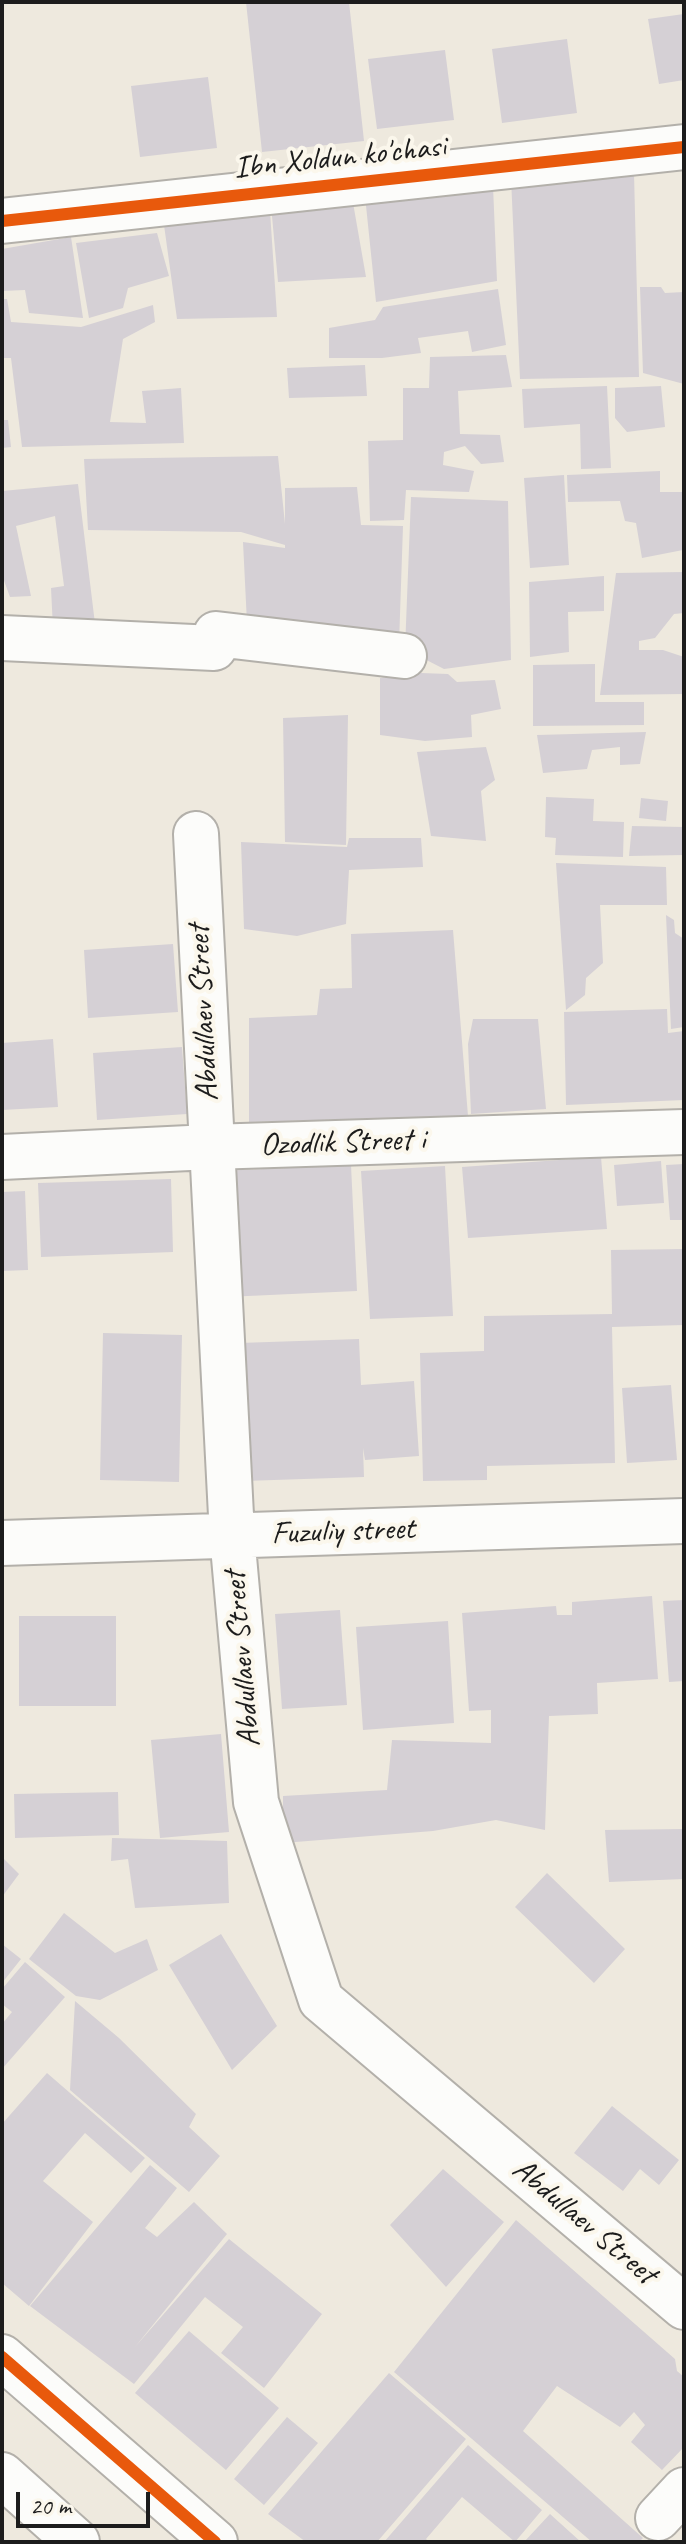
<!DOCTYPE html>
<html>
<head>
<meta charset="utf-8">
<style>
	body { margin:0 }
	#map { position:relative; width:686px; height:2544px; overflow:hidden; background:#eee9de; font-family:Caveat,sans-serif }
	canvas { display:block }
	.frame { position:absolute; inset:0; border:4px solid #1c1c1c; pointer-events:none }
	.scale { position:absolute; left:16px; top:2492px; width:134px; height:36px; box-sizing:border-box; border:4px solid #1c1c1c; border-top:0; padding-left:10px; font-size:24px; line-height:28px; white-space:nowrap; color:#1c1c1c; -webkit-text-stroke:6px #fbf7ec; paint-order:stroke }
</style>
</head>
<body>
<div id="map">
<canvas width="686" height="2544"></canvas>
<div class="frame"></div>
<div class="scale">20 m</div>
</div>
<script>
const c = document.querySelector('canvas').getContext('2d');
c.lineJoin = 'round';
function fill(path, color) {
  c.fillStyle = color;
  c.fill(path, 'evenodd');
}
function poly(rows) {
  const path = new Path2D();
  for (const r of rows) {
    path.moveTo(r[0], r[1]);
    for (let i = 2; i < r.length; i += 2) path.lineTo(r[i], r[i + 1]);
  }
  return path;
}
function trace(path, color, width, dash) {
  c.strokeStyle = color;
  c.lineWidth = width;
  c.lineCap = dash ? 'butt' : 'round';
  c.setLineDash(dash || []);
  c.stroke(path);
}
function drawText(font, color, halo, rows, align = 'center') {
  c.font = font + ' Caveat,sans-serif';
  c.lineWidth = 8;
  c.setLineDash([]);
  c.textBaseline = 'middle';
  c.strokeStyle = halo;
  c.fillStyle = color;
  for (const [text, x, y, turn = 0] of rows) {
    c.save();
    c.translate(x, y);
    c.rotate((+turn || 0) * Math.PI / 180);
    c.textAlign = isNaN(turn) ? turn : align;
    if (halo) c.strokeText(text, 0, 0);
    c.fillText(text, 0, 0);
    c.restore();
  }
}
fill(poly([
	[246,2,349,2,364,141,262,152],
	[684,14,684,80,659,84,648,19],
	[567,39,577,113,502,123,492,49],
	[445,50,454,120,377,129,368,59],
	[208,77,217,148,140,157,131,86],
	[634,173,639,377,520,379,511,178],
	[493,186,497,281,376,302,365,196],
	[352,197,366,277,278,282,271,205],
	[270,211,277,317,177,319,164,225],
	[157,233,169,276,128,288,123,308,89,318,76,243],
	[71,237,83,318,29,313,25,290,2,291,2,249],
	[640,287,661,287,665,293,684,292,684,384,643,373],
	[498,289,506,345,472,352,468,331,418,338,421,353,382,358,329,358,329,328,375,320,383,307],
	[2,299,7,299,11,322,81,327,153,305,155,322,123,339,110,422,146,423,142,391,181,388,184,443,22,447,11,358,2,358],
	[506,355,512,387,458,391,460,434,500,435,504,462,481,464,465,446,444,452,443,465,474,471,469,492,406,490,404,520,370,521,368,441,403,440,403,388,429,388,430,357],
	[365,365,367,396,289,398,287,368],
	[607,386,611,468,581,469,580,424,524,428,522,389],
	[661,386,665,427,627,432,615,418,615,388],
	[2,420,8,420,11,447,2,448],
	[278,456,285,524,285,488,357,487,361,525,403,526,399,644,247,623,243,542,285,548,285,545,241,532,88,530,84,459],
	[660,471,660,492,684,492,683,550,642,558,636,523,625,521,620,501,568,502,567,475],
	[564,475,569,565,530,568,524,478],
	[78,484,96,632,53,629,51,588,64,586,55,516,16,526,31,596,10,597,2,575,2,491],
	[411,497,508,501,511,660,444,669,405,649],
	[684,572,684,613,674,614,655,638,639,641,639,650,663,650,684,657,684,694,600,695,616,573],
	[604,576,604,611,568,612,569,652,530,657,529,582],
	[595,664,595,702,644,702,644,725,533,726,533,665],
	[421,673,448,674,457,682,495,680,501,709,471,715,472,737,425,741,380,735,380,678],
	[348,715,346,845,285,842,283,718],
	[646,732,640,764,620,765,620,747,592,750,587,769,543,773,537,735],
	[486,747,495,780,481,791,486,841,431,836,417,752],
	[546,797,594,799,593,821,624,822,623,857,555,855,556,838,545,837],
	[641,798,668,801,666,821,639,818],
	[632,826,684,827,684,855,629,856],
	[349,838,421,838,423,867,349,870,346,924,297,936,244,929,241,842,347,847],
	[556,863,666,867,667,905,600,905,603,963,586,978,585,995,566,1010],
	[666,915,674,920,675,933,684,939,684,1027,671,1029],
	[453,930,468,1116,249,1122,249,1018,317,1015,320,989,352,988,351,934],
	[173,944,178,1012,88,1018,84,950],
	[667,1009,668,1033,684,1031,684,1100,566,1105,564,1012],
	[473,1019,538,1019,546,1109,471,1114,468,1044],
	[53,1039,58,1107,2,1110,2,1043],
	[182,1047,187,1114,97,1120,93,1053],
	[601,1157,607,1229,468,1238,462,1167],
	[661,1161,664,1203,617,1206,614,1165],
	[684,1164,684,1220,670,1220,666,1165],
	[351,1165,357,1291,226,1297,220,1171],
	[445,1166,453,1316,370,1319,361,1171],
	[171,1179,173,1252,41,1257,38,1183],
	[25,1191,28,1270,2,1271,2,1192],
	[684,1249,684,1325,612,1327,615,1463,487,1466,487,1480,423,1481,420,1353,484,1351,484,1316,612,1314,611,1250],
	[103,1333,182,1335,179,1482,100,1480],
	[359,1339,361,1385,414,1381,419,1456,365,1460,363,1448,364,1477,244,1481,239,1343],
	[671,1385,677,1460,627,1463,622,1388],
	[652,1596,658,1679,597,1683,598,1714,549,1716,545,1830,496,1820,433,1831,283,1843,283,1796,387,1790,392,1740,491,1743,491,1710,469,1711,462,1613,556,1606,557,1615,572,1615,572,1602],
	[684,1600,684,1681,669,1682,663,1601],
	[340,1610,347,1705,282,1709,275,1614],
	[19,1616,116,1616,116,1706,19,1706],
	[448,1621,454,1723,363,1730,356,1627],
	[221,1734,229,1832,160,1838,151,1740],
	[118,1792,119,1835,15,1838,14,1794],
	[684,1829,684,1879,609,1882,605,1830],
	[112,1838,227,1841,229,1903,135,1908,128,1859,111,1861],
	[2,1857,19,1874,2,1897],
	[547,1873,625,1949,594,1983,515,1907],
	[64,1913,115,1953,147,1939,158,1970,100,2000,76,1996,29,1959],
	[221,1934,277,2026,232,2070,169,1965],
	[2,1944,21,1959,2,1983],
	[25,1962,65,1997,2,2069,2,2024,12,2012,2,2004,2,1989],
	[75,2001,119,2038,196,2114,189,2127,220,2156,189,2192,70,2090],
	[47,2073,145,2158,131,2173,85,2133,43,2181,93,2222,29,2306,2,2283,2,2124],
	[612,2106,679,2160,659,2185,640,2169,623,2191,574,2153],
	[150,2165,177,2188,145,2228,157,2237,194,2202,227,2234,135,2347,229,2239,322,2314,264,2388,221,2353,243,2327,205,2297,134,2384,30,2306],
	[443,2169,504,2222,446,2287,390,2225],
	[516,2220,675,2359,677,2371,684,2377,684,2447,662,2470,631,2442,645,2425,634,2412,620,2427,557,2386,523,2431,643,2538,639,2542,592,2542,394,2372],
	[189,2331,279,2408,226,2470,135,2393],
	[389,2373,466,2439,377,2542,306,2542,268,2514],
	[287,2417,318,2443,264,2505,234,2479],
	[468,2445,542,2510,515,2542,462,2497,426,2539,429,2542,384,2542],
	[550,2514,581,2542,524,2542]
]), '#d5d0d5');
const minor = poly([
	[2,221,684,147],
	[2,638,214,648,216,634,404,656],
	[196,834,232,1535,256,1802,321,2000,684,2307],
	[2,1157,210,1147,684,1132],
	[2,1543,684,1521],
	[2,2357,215,2542],
	[2,2475,77,2542],
	[658,2518,684,2490]
]);
trace(minor, '#b3b0aa', 48);
trace(minor, '#fcfcfa', 44);
trace(poly([
	[2,221,684,147],
	[2,2357,215,2542]
]), '#e8590c', 12);
drawText('32px', '#1c1c1c', '#fbf7ec', [
	["Ibn Xoldun ko'chasi",340,158,-6],
	["Abdullaev Street",204,1013,-93],
	["Ozodlik Street i",343,1143,-2],
	["Fuzuliy street",343,1532,-2],
	["Abdullaev Street",243,1659,-95],
	["Abdullaev Street",584,2222,40]
]);
</script>
</body>
</html>
